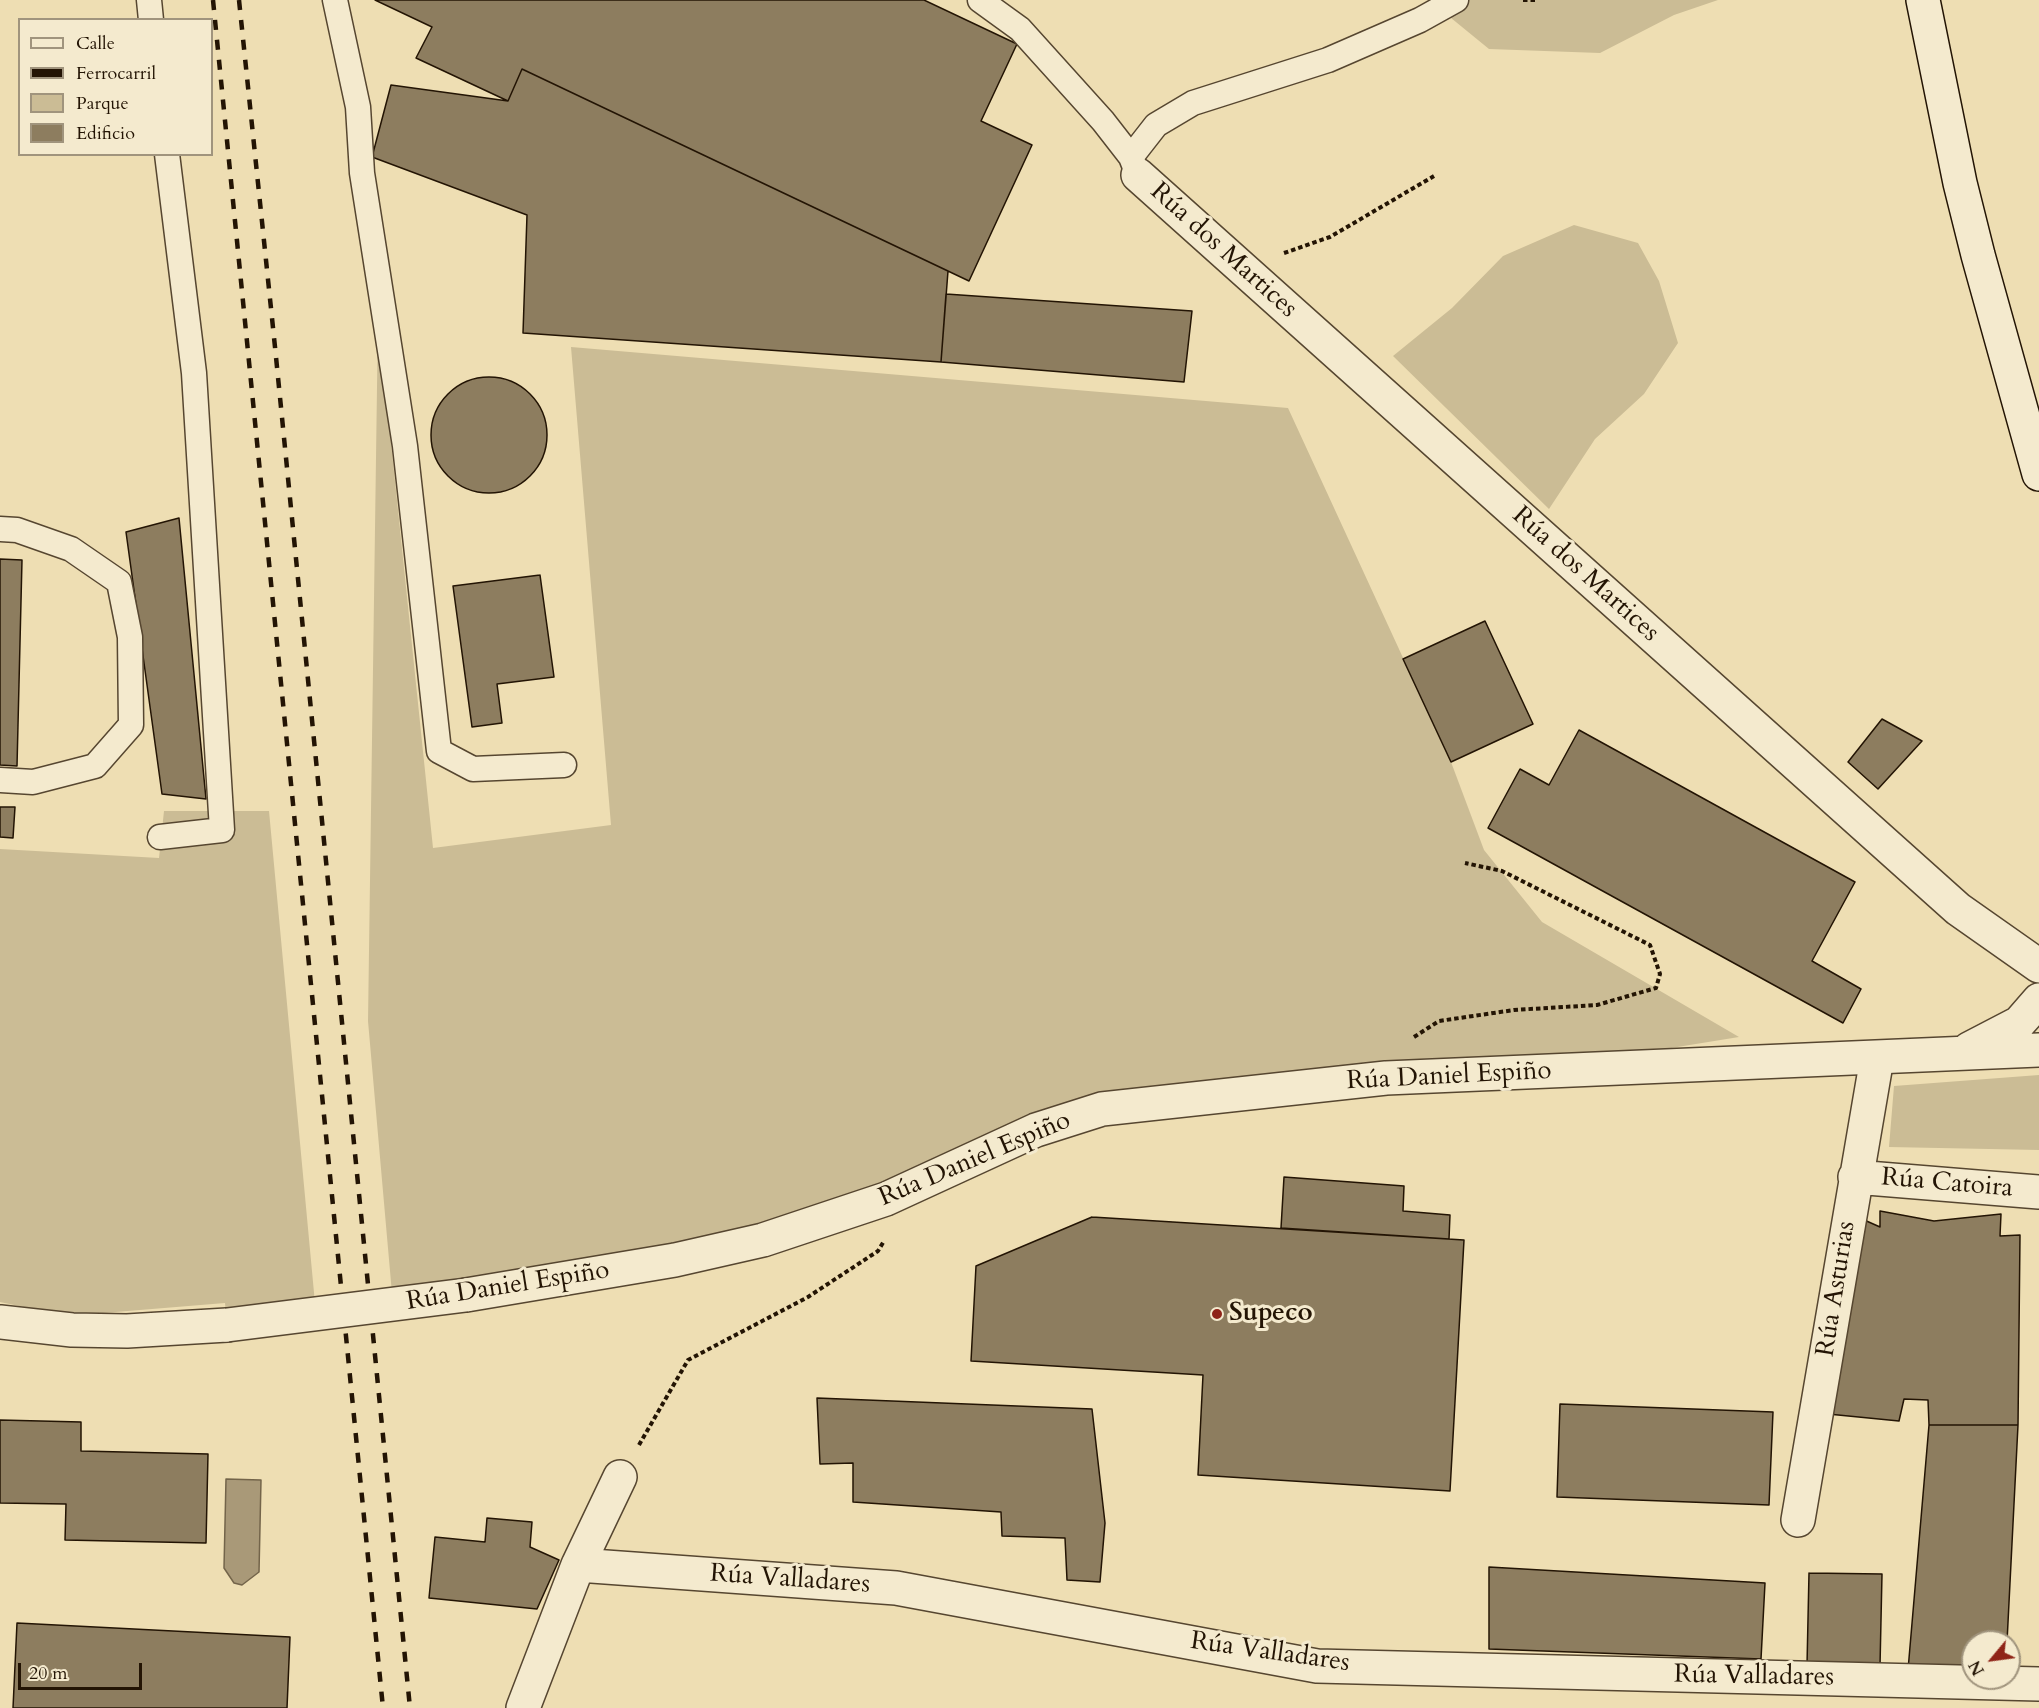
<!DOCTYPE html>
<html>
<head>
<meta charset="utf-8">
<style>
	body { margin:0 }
	#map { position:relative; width:2039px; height:1708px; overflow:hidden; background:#eedeb3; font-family:Cardo,serif }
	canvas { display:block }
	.legend { position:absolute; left:18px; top:18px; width:195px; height:138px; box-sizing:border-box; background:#f4eace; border:2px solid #a0947d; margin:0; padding:8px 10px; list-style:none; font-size:18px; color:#231404 }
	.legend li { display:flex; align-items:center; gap:12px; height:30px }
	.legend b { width:30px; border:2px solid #a0947d }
	.north { position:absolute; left:1961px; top:1630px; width:60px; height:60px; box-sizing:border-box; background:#f4eace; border:2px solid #a0947d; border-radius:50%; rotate:241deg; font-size:16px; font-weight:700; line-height:24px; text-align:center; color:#231404 }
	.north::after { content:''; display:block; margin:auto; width:21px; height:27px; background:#8f2418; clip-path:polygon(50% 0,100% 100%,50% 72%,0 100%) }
	.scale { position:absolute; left:18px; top:1663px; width:124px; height:27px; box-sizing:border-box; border:3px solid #231404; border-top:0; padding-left:8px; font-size:18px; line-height:21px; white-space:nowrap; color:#231404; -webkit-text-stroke:4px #f4eace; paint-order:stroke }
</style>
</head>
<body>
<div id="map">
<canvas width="2039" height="1708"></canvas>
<ul class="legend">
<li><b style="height:8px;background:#f4eace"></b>Calle</li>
<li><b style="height:8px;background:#231404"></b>Ferrocarril</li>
<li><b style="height:16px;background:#cbbc95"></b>Parque</li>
<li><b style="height:16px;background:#8d7d5f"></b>Edificio</li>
</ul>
<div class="north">N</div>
<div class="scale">20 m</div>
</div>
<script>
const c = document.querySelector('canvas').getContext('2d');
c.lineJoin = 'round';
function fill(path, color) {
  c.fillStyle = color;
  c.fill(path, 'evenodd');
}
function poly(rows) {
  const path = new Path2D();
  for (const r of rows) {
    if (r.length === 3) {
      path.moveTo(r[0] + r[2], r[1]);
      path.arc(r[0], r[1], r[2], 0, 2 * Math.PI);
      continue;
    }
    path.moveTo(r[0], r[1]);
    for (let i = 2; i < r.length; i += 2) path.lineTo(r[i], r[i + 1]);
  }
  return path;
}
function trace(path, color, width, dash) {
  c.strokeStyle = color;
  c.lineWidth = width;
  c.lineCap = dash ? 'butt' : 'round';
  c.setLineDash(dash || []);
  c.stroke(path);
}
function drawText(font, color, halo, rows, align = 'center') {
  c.font = font + ' Cardo,serif';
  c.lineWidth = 6;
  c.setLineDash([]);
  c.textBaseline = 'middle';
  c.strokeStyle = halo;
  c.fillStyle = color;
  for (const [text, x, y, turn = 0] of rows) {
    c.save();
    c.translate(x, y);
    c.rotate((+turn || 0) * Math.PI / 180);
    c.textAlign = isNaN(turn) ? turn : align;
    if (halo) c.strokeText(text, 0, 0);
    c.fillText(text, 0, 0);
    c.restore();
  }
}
fill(poly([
	[1429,0,1718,0,1674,15,1600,53,1489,49],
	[1574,225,1638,243,1659,281,1678,343,1644,394,1595,439,1549,509,1393,356,1452,308,1503,256],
	[378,317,433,848,611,825,571,347,1288,408,1451,762,1484,850,1542,922,1739,1037,1517,1073,1102,1109,886,1199,393,1305,368,1021],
	[164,811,269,811,316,1314,227,1325,225,1303,67,1316,0,1302,0,849,159,858],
	[2039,1075,2039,1150,1889,1147,1894,1086]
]), '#cbbc95');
const water = poly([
	[226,1479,261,1480,259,1572,242,1585,234,1583,224,1568,226,1479]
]);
fill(water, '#a99978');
trace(water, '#73644a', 1.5);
const building = poly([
	[375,0,924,0,1017,44,981,121,1032,145,969,281,522,69,508,101,416,58,432,27,375,0],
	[522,69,948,271,941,362,523,333,527,215,372,157,391,85,508,101,522,69],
	[946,294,1192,311,1184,382,941,362,946,294],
	[489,435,58],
	[179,518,206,799,162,794,126,532,179,518],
	[0,559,22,560,17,766,0,765,0,559],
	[540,575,554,677,497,684,502,723,472,727,453,586,540,575],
	[1485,621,1533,724,1451,762,1403,659,1485,621],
	[1882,719,1922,741,1878,789,1848,762,1882,719],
	[1579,730,1855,882,1812,961,1861,989,1843,1023,1488,828,1520,769,1549,785,1579,730],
	[0,807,15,807,13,838,0,837,0,807],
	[1284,1177,1404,1186,1403,1211,1450,1215,1449,1239,1281,1228,1284,1177],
	[1880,1211,1934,1221,2001,1214,2000,1236,2020,1235,2018,1425,1929,1425,1928,1400,1904,1399,1899,1421,1828,1414,1862,1219,1880,1227,1880,1211],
	[1092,1217,1464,1240,1450,1491,1198,1475,1203,1375,971,1361,976,1266,1092,1217],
	[817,1398,1092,1409,1105,1523,1100,1582,1067,1580,1065,1538,1002,1536,1001,1512,853,1502,853,1463,820,1464,817,1398],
	[1560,1404,1773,1412,1769,1505,1557,1497,1560,1404],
	[0,1420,81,1422,81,1451,208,1454,206,1543,65,1540,66,1504,0,1503,0,1420],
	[1929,1425,2018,1425,2007,1642,1973,1642,1973,1674,1908,1670,1929,1425],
	[487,1518,532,1522,530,1547,559,1560,537,1609,429,1598,435,1537,485,1542,487,1518],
	[1489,1567,1765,1583,1761,1659,1489,1649,1489,1567],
	[1809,1573,1882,1574,1880,1666,1807,1665,1809,1573],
	[17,1623,290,1637,287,1708,13,1708,17,1623]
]);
fill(building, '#8d7d5f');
trace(building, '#231404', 1.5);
const service = poly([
	[149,0,151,20],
	[335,0,358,107,362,173,405,446,439,751,473,769,564,765],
	[980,0,1020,29,1103,121,1131,157],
	[1138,175,1131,157,1156,125,1193,103,1328,60,1420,20,1456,0],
	[0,529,17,530,71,549,119,582,130,637,131,725,95,766,33,782,0,780],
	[160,837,222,830,194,373,167,154]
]);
const minor = poly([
	[1138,175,1958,909,2039,966],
	[1855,1177,2039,1192],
	[1798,1520,1877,1058],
	[578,1565,896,1588,1317,1666,2039,1684],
	[523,1708,578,1565,620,1477]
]);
const tertiary = poly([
	[1969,1049,2019,1023,2039,1000],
	[466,1295,675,1260,763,1240,886,1199,1036,1130,1102,1109,1386,1078,2039,1050],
	[0,1322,72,1330,127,1331,227,1325]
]);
const secondary = poly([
	[1923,0,1960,183,1978,255,2039,474]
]);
trace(service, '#564630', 27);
trace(minor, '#564630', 36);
trace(tertiary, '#564630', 36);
trace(secondary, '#231404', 36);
trace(poly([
	[1523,0,1536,0],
	[1284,253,1330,237,1434,176],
	[1414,1037,1439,1021,1514,1010,1597,1005,1656,988,1660,974,1650,945,1502,871,1465,863],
	[639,1445,688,1360,808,1297,878,1251,884,1241]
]), '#231404', 4, [4.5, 3]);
trace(service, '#f4eace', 24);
trace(minor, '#f4eace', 33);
trace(tertiary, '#f4eace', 33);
trace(secondary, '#f4eace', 33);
trace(poly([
	[213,0,383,1708],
	[239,0,275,347,410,1708]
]), '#231404', 4.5, [10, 10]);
const tertiaryBridge = poly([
	[227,1325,466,1295]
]);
trace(tertiaryBridge, '#564630', 36, []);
trace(tertiaryBridge, '#f4eace', 33);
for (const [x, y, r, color] of [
	[1217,1314,6,"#8f2418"]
]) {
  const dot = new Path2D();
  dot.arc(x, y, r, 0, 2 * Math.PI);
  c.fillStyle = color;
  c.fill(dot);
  trace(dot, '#f4eace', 2);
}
drawText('26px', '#231404', '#f4eace', [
	["Rúa dos Martices",1223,251,42],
	["Rúa dos Martices",1585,575,42],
	["Rúa Daniel Espiño",1449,1077,-3],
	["Rúa Daniel Espiño",975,1160,-23],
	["Rúa Catoira",1947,1184,5],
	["Rúa Daniel Espiño",508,1287,-9],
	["Rúa Asturias",1837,1289,-81],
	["Rúa Valladares",790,1580,4],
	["Rúa Valladares",1270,1653,8],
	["Rúa Valladares",1754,1677,1]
]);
drawText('bold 26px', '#231404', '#f4eace', [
	["Supeco",1229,1314]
], 'left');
</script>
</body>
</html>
